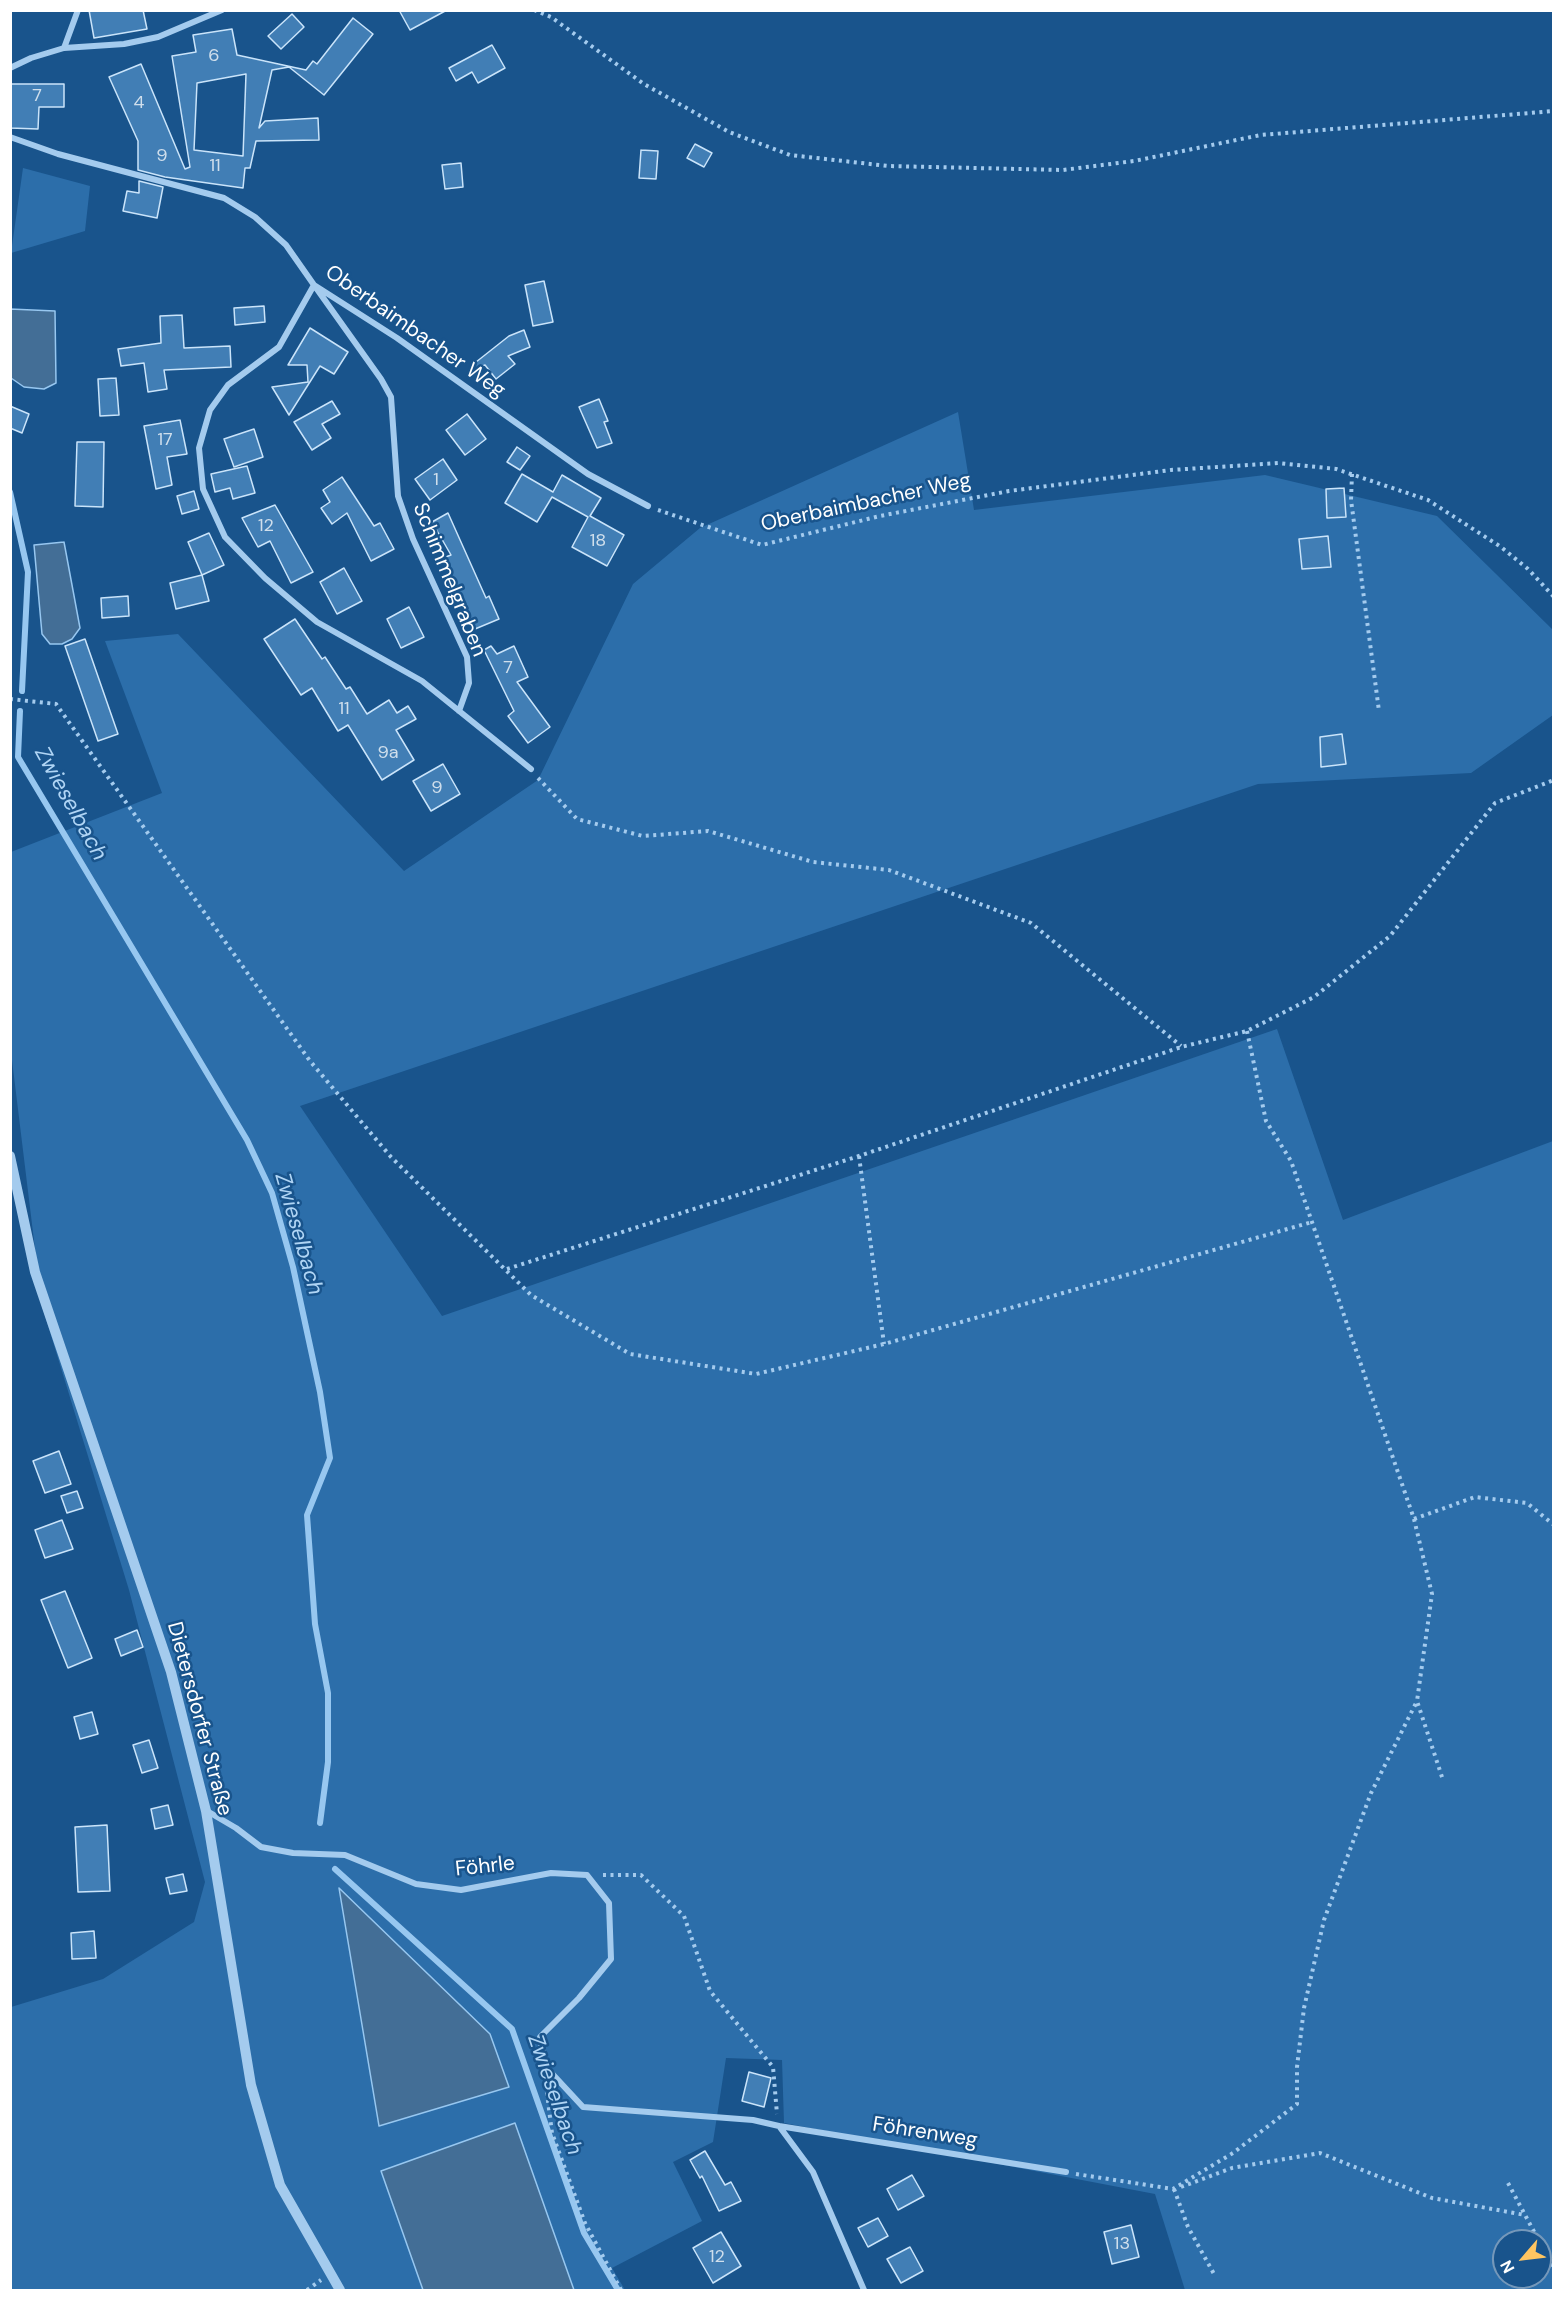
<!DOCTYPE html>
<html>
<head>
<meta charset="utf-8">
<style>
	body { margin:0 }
	#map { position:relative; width:1564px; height:2301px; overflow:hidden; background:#19548c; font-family:"DM Sans",sans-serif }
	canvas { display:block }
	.frame { position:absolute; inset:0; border:12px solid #fff; pointer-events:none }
	.north { position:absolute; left:1492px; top:2229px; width:60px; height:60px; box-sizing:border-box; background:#19548c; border:2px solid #7598ba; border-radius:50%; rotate:242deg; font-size:16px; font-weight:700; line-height:24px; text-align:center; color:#fff }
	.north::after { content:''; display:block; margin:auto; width:21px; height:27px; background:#ffc561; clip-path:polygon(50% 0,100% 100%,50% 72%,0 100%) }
</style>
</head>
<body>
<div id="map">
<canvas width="1564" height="2301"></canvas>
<div class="frame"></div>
<div class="north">N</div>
</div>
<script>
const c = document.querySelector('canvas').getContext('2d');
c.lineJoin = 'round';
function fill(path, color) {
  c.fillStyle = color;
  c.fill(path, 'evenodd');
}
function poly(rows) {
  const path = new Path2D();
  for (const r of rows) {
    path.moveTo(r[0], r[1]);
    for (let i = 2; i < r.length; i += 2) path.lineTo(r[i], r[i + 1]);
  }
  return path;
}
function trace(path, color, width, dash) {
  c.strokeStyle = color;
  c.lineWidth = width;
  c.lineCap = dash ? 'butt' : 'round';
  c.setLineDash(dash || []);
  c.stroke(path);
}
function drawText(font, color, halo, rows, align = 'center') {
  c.font = font + ' "DM Sans",sans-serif';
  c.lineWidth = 5;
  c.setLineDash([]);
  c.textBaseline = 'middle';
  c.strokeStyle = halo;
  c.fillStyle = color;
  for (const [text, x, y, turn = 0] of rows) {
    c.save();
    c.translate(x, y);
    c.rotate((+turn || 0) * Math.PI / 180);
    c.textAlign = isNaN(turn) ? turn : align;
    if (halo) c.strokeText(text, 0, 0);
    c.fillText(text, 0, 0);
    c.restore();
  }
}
fill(poly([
	[23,168,90,186,85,231,11,253],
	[958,412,974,510,1265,475,1437,516,1553,630,1553,715,1471,773,1258,784,300,1106,442,1316,1277,1029,1343,1220,1553,1141,1553,2290,1185,2290,1155,2194,784,2123,782,2060,726,2058,713,2142,673,2162,702,2221,612,2268,625,2290,11,2290,11,2007,103,1979,194,1922,205,1882,129,1590,42,1306,11,1052,11,852,162,793,105,641,178,634,404,871,538,780,633,584,700,528],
	[1504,2241,1540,2241,1540,2277,1504,2277]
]), '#2c6eaa');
const water = poly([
	[10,309,55,311,56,383,44,389,24,387,11,378,10,309],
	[64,542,80,628,72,639,62,644,50,644,42,634,34,545,64,542],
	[339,1888,490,2034,509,2087,379,2126,339,1888],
	[515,2123,574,2290,423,2290,381,2171,515,2123]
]);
fill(water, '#436e96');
trace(water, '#97c7f0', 1.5);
trace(poly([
	[10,492,28,572,22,691],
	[20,711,18,757,247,1140,272,1193,293,1267,320,1392,330,1458,307,1515,315,1624,328,1693,328,1762,320,1823],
	[335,1869,512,2029,584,2233,618,2290]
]), '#97c7f0', 6);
const building = poly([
	[89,10,143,10,147,29,94,38,89,10],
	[399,10,447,10,410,30,399,10],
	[292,14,304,27,281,49,268,36,292,14],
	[353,18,373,34,324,95,289,67,272,70,259,128,265,121,318,118,319,140,256,141,250,168,245,168,243,188,165,177,138,170,138,141,109,77,141,64,185,169,190,167,172,56,196,52,193,35,232,29,237,55,306,70,313,61,317,64,353,18],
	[246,74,243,156,194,150,197,83,246,74],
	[492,45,505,68,478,83,472,72,456,81,449,68,492,45],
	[10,84,64,84,64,107,39,107,38,129,10,128,10,84],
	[695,144,712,153,704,167,687,158,695,144],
	[641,150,658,151,656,179,639,178,641,150],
	[461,163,463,187,445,189,442,165,461,163],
	[139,181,163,187,157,218,123,211,127,191,139,193,139,181],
	[544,281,553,322,533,326,525,285,544,281],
	[264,306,265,322,235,325,234,308,264,306],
	[182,315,184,348,230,346,231,367,164,370,167,389,148,392,144,363,121,366,118,349,161,343,160,316,182,315],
	[310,328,348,352,334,374,320,366,289,415,272,387,308,382,307,365,288,365,310,328],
	[524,330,530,347,508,356,515,364,496,379,485,365,473,370,471,366,509,336,524,330],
	[116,378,119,415,100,416,98,379,116,378],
	[599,399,608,421,604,422,612,443,597,448,579,407,599,399],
	[332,401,340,414,322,424,331,438,312,450,294,422,332,401],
	[10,406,29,414,22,433,10,428,10,406],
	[467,414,486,439,465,455,446,430,467,414],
	[180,420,187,454,167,457,172,485,156,489,144,426,180,420],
	[254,429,263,457,234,467,224,439,254,429],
	[77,442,104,442,103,507,75,506,77,442],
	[517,447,530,456,520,470,507,462,517,447],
	[443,459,457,480,430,500,415,479,443,459],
	[247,466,255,493,233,499,230,488,215,492,211,474,247,466],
	[522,474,553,492,562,475,601,498,590,516,624,535,607,566,572,547,588,517,552,497,537,522,505,503,522,474],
	[342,477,374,526,380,523,394,549,371,561,347,513,332,524,321,508,330,502,323,490,342,477],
	[1344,488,1346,517,1327,518,1326,489,1344,488],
	[194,491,199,509,182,514,177,496,194,491],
	[275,505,313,572,291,583,270,541,258,547,242,518,275,505],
	[448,513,486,598,489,596,499,619,475,629,443,558,451,555,432,522,448,513],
	[209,533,224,565,202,575,188,542,209,533],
	[1328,536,1331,567,1302,569,1299,539,1328,536],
	[344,568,362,601,337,614,320,582,344,568],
	[202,575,209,601,176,609,170,583,202,575],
	[128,596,129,616,102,618,101,598,128,596],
	[409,607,424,637,401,648,387,619,409,607],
	[295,619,322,659,325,657,346,689,350,687,367,714,389,700,397,713,408,706,416,719,396,730,414,760,382,780,348,725,338,731,312,688,301,695,264,639,295,619],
	[85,639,118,734,98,741,65,646,85,639],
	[491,646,497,654,514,646,528,677,517,682,550,727,528,743,508,716,514,711,484,650,491,646],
	[1342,734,1346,764,1321,767,1320,737,1342,734],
	[443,764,460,794,431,811,413,781,443,764],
	[59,1451,71,1484,45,1493,33,1461,59,1451],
	[77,1491,83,1508,67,1513,61,1496,77,1491],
	[62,1520,73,1549,45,1558,35,1530,62,1520],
	[65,1591,92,1658,68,1668,41,1600,65,1591],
	[137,1630,143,1647,121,1656,115,1639,137,1630],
	[92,1712,98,1734,80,1739,74,1717,92,1712],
	[149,1740,158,1768,142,1773,133,1745,149,1740],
	[168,1805,173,1825,155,1829,151,1809,168,1805],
	[107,1825,110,1891,78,1892,75,1827,107,1825],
	[183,1874,187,1891,170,1894,166,1878,183,1874],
	[94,1931,96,1958,72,1959,71,1933,94,1931],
	[749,2072,771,2078,764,2107,742,2101,749,2072],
	[705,2151,725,2185,731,2182,741,2201,719,2211,702,2176,700,2178,690,2160,705,2151],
	[912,2175,924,2196,898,2210,887,2189,912,2175],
	[878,2218,888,2236,868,2247,858,2228,878,2218],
	[1131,2225,1139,2257,1112,2264,1104,2232,1131,2225],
	[721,2232,741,2266,713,2283,693,2248,721,2232],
	[910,2247,923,2271,901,2283,887,2259,910,2247]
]);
fill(building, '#417eb5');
trace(building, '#cae4fa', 1.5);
trace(poly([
	[534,10,551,17,644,84,729,132,790,155,888,166,1063,170,1134,161,1261,135,1554,111],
	[1352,474,1351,500,1379,711],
	[658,510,762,545,880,516,1009,491,1171,470,1278,463,1336,469,1428,500,1501,547,1528,569,1554,597],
	[10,699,56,704,310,1061,391,1157,531,1295,630,1354,756,1374,884,1344,1312,1222],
	[538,778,577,819,643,836,708,831,813,862,889,870,1031,923,1181,1046],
	[1247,1031,1266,1121,1291,1161,1414,1519,1432,1594,1417,1701,1442,1777],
	[859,1156,884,1344],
	[507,1269,859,1156,1181,1047,1247,1031,1314,997,1390,936,1495,803,1554,780],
	[1414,1519,1475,1497,1527,1503,1554,1525],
	[603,1875,641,1875,684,1916,710,1991,773,2067,777,2114],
	[546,2085,552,2133,585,2223,621,2290],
	[1076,2174,1173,2189,1233,2153,1297,2104,1297,2067,1304,2008,1324,1920,1371,1793,1417,1701],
	[1508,2183,1539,2241],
	[1181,2187,1232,2168,1320,2153,1432,2198,1525,2215],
	[1174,2189,1188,2227,1214,2274],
	[1540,2244,1554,2270],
	[307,2290,321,2280]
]), '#a4cbee', 4, [3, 4.5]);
trace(poly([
	[64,48,78,10],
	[10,68,31,58,64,48,124,44,158,37,222,10],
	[10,137,58,154,224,198,255,217,286,245,314,285,397,338,588,474,648,506],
	[459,711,469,683,467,657,413,539,398,496,391,397,381,379,314,285,279,347,228,385,210,410,199,448,203,489,225,537,265,578,317,622,422,681,531,769],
	[207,1811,236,1828,261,1847,293,1853,345,1855,416,1884,461,1890,551,1873,587,1875,609,1903,611,1959,579,1998,540,2037,545,2066,583,2107,753,2120,779,2126,813,2172,864,2290],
	[779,2126,1066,2172]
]), '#a4cbee', 6);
trace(poly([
	[10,1156,35,1272,171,1672,206,1811,251,2085,280,2185,340,2290]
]), '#a4cbee', 10);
drawText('18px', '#d0dfec', null, [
	["6",214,56],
	["7",37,96],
	["4",139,103],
	["9",162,156],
	["11",215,166],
	["17",165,440],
	["1",436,480],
	["12",266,526],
	["18",598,541],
	["7",508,668],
	["11",344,709],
	["9a",388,753],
	["9",437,788],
	["13",1122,2244],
	["12",717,2257]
]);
drawText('21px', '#fff', '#19548c', [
	["Oberbaimbacher Weg",415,332,35],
	["Oberbaimbacher Weg",866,503,-12],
	["Schimmelgraben",449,580,68],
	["Dietersdorfer Straße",199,1719,75],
	["Föhrle",485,1867,-6],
	["Föhrenweg",925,2133,9]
]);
drawText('italic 22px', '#b0d5f5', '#19548c', [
	["Zwieselbach",70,804,61],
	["Zwieselbach",298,1234,74],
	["Zwieselbach",554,2095,71]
]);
</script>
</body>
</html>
